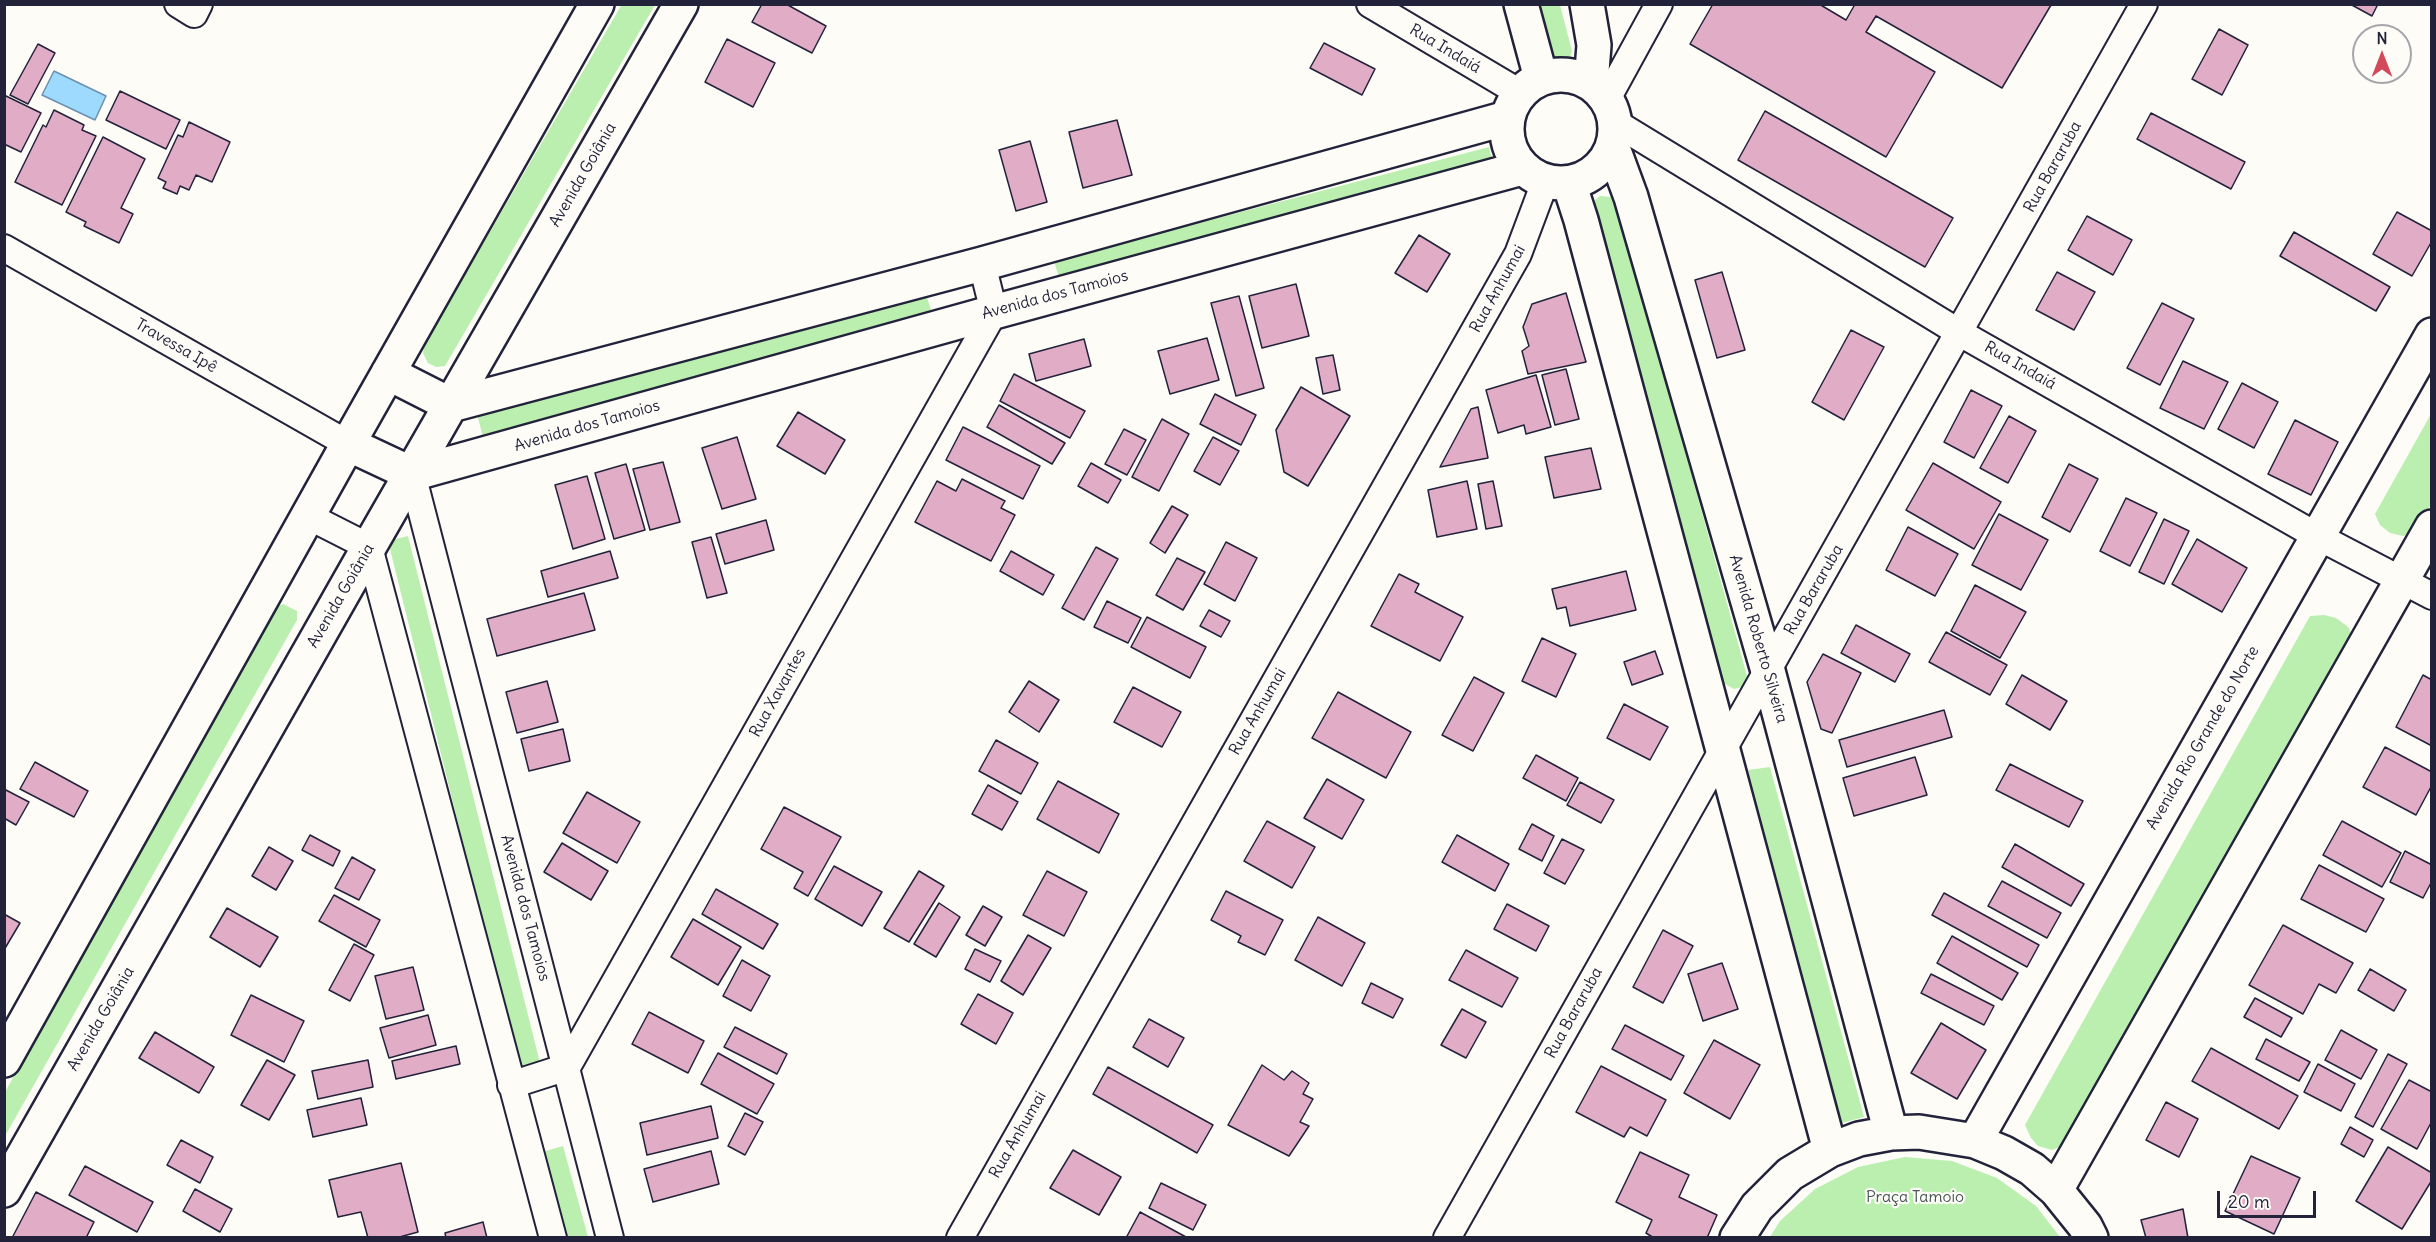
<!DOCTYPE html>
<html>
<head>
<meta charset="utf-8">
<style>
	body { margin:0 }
	#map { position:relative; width:2436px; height:1242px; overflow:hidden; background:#fdfcf7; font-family:Delius,sans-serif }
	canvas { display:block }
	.frame { position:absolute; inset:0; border:6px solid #22223b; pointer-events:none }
	.north { position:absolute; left:2352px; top:24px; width:60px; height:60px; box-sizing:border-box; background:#fdfcf7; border:2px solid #a5a5ac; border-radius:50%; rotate:0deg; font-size:16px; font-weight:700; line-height:24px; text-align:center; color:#22223b }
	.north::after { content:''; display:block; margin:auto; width:21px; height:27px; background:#d1495b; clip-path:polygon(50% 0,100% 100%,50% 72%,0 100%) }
	.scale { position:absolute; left:2217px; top:1191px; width:99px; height:27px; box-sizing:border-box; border:3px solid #22223b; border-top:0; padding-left:8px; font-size:18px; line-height:21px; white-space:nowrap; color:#22223b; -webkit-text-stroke:4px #fdfcf7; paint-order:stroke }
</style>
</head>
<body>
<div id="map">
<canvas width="2436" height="1242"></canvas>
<div class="frame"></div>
<div class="north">N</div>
<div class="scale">20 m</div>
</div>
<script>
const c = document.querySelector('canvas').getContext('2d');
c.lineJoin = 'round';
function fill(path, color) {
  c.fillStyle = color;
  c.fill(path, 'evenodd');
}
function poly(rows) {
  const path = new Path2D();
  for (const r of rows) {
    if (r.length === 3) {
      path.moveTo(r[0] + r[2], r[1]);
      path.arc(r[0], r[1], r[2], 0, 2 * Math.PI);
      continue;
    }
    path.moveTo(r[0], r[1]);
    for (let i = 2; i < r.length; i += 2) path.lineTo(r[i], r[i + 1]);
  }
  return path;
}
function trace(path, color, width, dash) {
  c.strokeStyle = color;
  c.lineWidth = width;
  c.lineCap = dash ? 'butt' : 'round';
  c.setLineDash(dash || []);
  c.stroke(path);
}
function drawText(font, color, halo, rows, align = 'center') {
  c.font = font + ' Delius,sans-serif';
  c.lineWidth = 4.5;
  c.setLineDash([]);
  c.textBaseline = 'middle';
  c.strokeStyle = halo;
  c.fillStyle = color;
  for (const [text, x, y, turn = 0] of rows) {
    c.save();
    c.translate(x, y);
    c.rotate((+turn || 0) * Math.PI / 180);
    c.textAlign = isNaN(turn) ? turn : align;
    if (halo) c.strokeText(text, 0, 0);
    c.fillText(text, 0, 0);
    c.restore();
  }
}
fill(poly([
	[622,4,655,5,445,366,436,367,428,363,423,353,425,344],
	[1534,5,1560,5,1572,51,1568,63,1557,64,1549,58],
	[1489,147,1495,171,1062,287,1054,261],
	[1600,196,1611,197,1617,204,1747,676,1742,687,1734,689,1723,683,1591,212,1593,202],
	[924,288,931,310,483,437,477,414],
	[2431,414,2431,504,2415,533,2403,536,2390,533,2380,525,2375,514],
	[408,536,540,1063,519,1068,388,541],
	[283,604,297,611,297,620,5,1136,5,1092,278,606],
	[2324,615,2336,618,2348,627,2354,639,2064,1145,2052,1150,2038,1146,2031,1138,2025,1125,2310,616],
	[1770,767,1864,1117,1842,1123,1748,770],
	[563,1146,588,1237,565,1237,542,1152],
	[1905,1157,1952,1161,1997,1178,2036,1206,2060,1237,1770,1237,1780,1221,1815,1189,1858,1167]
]), '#bbefaf');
const water = poly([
	[54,71,106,96,95,120,42,95,54,71]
]);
fill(water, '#9ddafe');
trace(water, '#6c90b0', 1.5);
const building = poly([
	[762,4,786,4,826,26,812,53,752,22,762,4],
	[1713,4,1819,4,1846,20,1854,6,1852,4,2051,5,2002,88,1876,16,1866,32,1935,72,1886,157,1690,44,1713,4],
	[2350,4,2378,4,2372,16,2350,4],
	[2219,29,2248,45,2222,95,2192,79,2219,29],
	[727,39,775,63,753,107,705,82,727,39],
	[1324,43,1375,69,1362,95,1310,68,1324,43],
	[38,44,55,53,28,104,10,95,38,44],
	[120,91,180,120,166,149,106,120,120,91],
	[4,95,41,113,21,152,4,144,4,95],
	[54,110,84,125,82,130,96,136,62,205,15,182,43,125,46,127,54,110],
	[1765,111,1953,218,1925,267,1738,160,1765,111],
	[2151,113,2245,162,2231,189,2137,139,2151,113],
	[1117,120,1132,175,1083,188,1069,132,1117,120],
	[189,122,230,142,212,182,196,175,189,190,180,186,177,194,163,188,166,182,158,178,178,135,183,137,189,122],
	[103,137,145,159,121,208,133,214,119,243,84,226,86,222,66,212,103,137],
	[1030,141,1047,202,1016,211,999,150,1030,141],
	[2397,212,2432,231,2432,241,2412,276,2373,254,2397,212],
	[2087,216,2132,240,2113,275,2068,250,2087,216],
	[2294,232,2390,287,2376,311,2280,256,2294,232],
	[1419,235,1450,254,1427,292,1395,273,1419,235],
	[1722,272,1745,350,1717,358,1695,280,1722,272],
	[2057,272,2095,292,2074,330,2036,310,2057,272],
	[1296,284,1309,336,1262,348,1249,296,1296,284],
	[1566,293,1586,362,1528,374,1522,351,1529,346,1523,327,1532,304,1566,293],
	[1239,296,1264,388,1236,396,1211,303,1239,296],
	[2162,303,2194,319,2160,385,2127,368,2162,303],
	[1851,330,1884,347,1844,420,1812,402,1851,330],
	[1207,338,1219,380,1170,394,1158,351,1207,338],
	[1084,339,1091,366,1036,381,1029,354,1084,339],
	[1333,355,1340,390,1323,394,1316,358,1333,355],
	[2183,361,2228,382,2204,429,2160,408,2183,361],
	[1566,369,1579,419,1555,425,1542,375,1566,369],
	[1014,374,1085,411,1070,438,1000,401,1014,374],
	[1536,375,1551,427,1526,434,1524,425,1498,433,1486,390,1536,375],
	[2242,383,2278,402,2254,448,2218,429,2242,383],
	[1301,387,1350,416,1308,486,1284,472,1276,430,1301,387],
	[1971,390,2002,406,1974,458,1944,442,1971,390],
	[1215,394,1256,415,1241,445,1200,424,1215,394],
	[999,405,1065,443,1052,464,987,427,999,405],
	[1478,407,1488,458,1440,467,1471,409,1478,407],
	[798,412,845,440,825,474,777,446,798,412],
	[2009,416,2036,431,2008,483,1980,468,2009,416],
	[1162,419,1189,434,1159,491,1132,477,1162,419],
	[2295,420,2338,442,2311,495,2268,474,2295,420],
	[963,427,1040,466,1023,499,946,460,963,427],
	[1124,429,1146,440,1127,475,1105,464,1124,429],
	[737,437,756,499,722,509,702,448,737,437],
	[1213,437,1239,451,1220,485,1194,471,1213,437],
	[1591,448,1601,489,1554,498,1545,457,1591,448],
	[663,462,680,522,650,530,633,469,663,462],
	[1091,463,1121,480,1108,503,1078,486,1091,463],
	[1933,463,2001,502,1974,549,1906,510,1933,463],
	[626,464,645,530,614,539,595,473,626,464],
	[2069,464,2098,479,2070,532,2042,517,2069,464],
	[587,476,605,539,573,549,555,485,587,476],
	[962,479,1005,501,1001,508,1015,515,991,561,915,522,937,481,956,491,962,479],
	[1467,481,1477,529,1437,537,1428,490,1467,481],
	[1493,481,1502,526,1486,529,1478,484,1493,481],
	[2126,498,2157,513,2130,566,2100,551,2126,498],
	[1172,506,1188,515,1165,553,1150,543,1172,506],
	[1999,514,2048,540,2021,590,1972,565,1999,514],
	[2164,519,2189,531,2164,584,2139,572,2164,519],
	[766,520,774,550,725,564,716,534,766,520],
	[1908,527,1958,554,1935,596,1886,570,1908,527],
	[711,537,727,593,707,598,692,542,711,537],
	[2197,539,2247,568,2222,612,2172,584,2197,539],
	[1226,542,1257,558,1235,601,1204,584,1226,542],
	[1096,547,1118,559,1084,620,1062,608,1096,547],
	[610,551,618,578,548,597,541,571,610,551],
	[1011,551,1054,575,1043,595,1000,571,1011,551],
	[1177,558,1205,572,1183,610,1156,595,1177,558],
	[1626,571,1636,610,1570,626,1566,607,1557,609,1552,589,1626,571],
	[1399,574,1419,584,1415,592,1463,617,1440,661,1371,626,1399,574],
	[1975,585,2026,612,2000,658,1951,631,1975,585],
	[584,593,595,630,497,656,487,619,584,593],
	[1107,601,1141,618,1128,643,1094,627,1107,601],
	[1209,610,1230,621,1221,637,1200,626,1209,610],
	[1147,617,1206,647,1190,678,1131,647,1147,617],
	[1856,625,1910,654,1895,682,1841,653,1856,625],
	[1946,632,2007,665,1990,695,1929,662,1946,632],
	[1542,638,1576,654,1556,697,1522,681,1542,638],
	[1655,651,1663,674,1632,685,1624,662,1655,651],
	[1823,654,1861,673,1832,733,1821,729,1807,682,1823,654],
	[2022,675,2067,701,2050,730,2006,704,2022,675],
	[2423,675,2432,680,2432,746,2396,727,2423,675],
	[1474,677,1504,693,1473,751,1442,735,1474,677],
	[547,681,558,722,517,733,506,692,547,681],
	[1029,681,1059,700,1039,732,1009,712,1029,681],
	[1133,687,1181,712,1162,747,1114,722,1133,687],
	[1338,692,1411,732,1386,778,1312,738,1338,692],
	[1624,704,1668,727,1650,760,1607,738,1624,704],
	[1944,710,1952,737,1847,767,1839,740,1944,710],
	[563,729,570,761,529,771,521,739,563,729],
	[996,740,1038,763,1021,794,979,771,996,740],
	[2385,747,2432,772,2432,785,2416,815,2363,787,2385,747],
	[1536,755,1578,778,1566,801,1523,778,1536,755],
	[1915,757,1927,795,1854,816,1843,778,1915,757],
	[35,762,88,791,74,817,20,789,35,762],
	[2010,764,2083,801,2069,827,1996,790,2010,764],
	[1327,779,1364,800,1342,839,1304,818,1327,779],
	[1058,781,1119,814,1099,853,1037,819,1058,781],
	[1580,782,1614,800,1601,823,1567,805,1580,782],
	[988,785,1018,802,1002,830,972,814,988,785],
	[4,789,29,802,16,825,4,818,4,789],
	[587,792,640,822,617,863,563,833,587,792],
	[784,807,841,837,808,896,794,888,803,872,761,849,784,807],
	[1267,821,1315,847,1292,888,1244,861,1267,821],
	[2342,821,2401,853,2382,887,2323,855,2342,821],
	[1532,824,1554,836,1542,861,1519,849,1532,824],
	[310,835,340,851,333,866,302,850,310,835],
	[1457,835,1509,864,1495,891,1442,862,1457,835],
	[1562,839,1584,850,1565,884,1544,873,1562,839],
	[562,843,608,871,591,900,544,872,562,843],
	[2015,844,2084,884,2071,906,2002,867,2015,844],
	[269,847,293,861,276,890,252,876,269,847],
	[2405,851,2432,865,2432,881,2423,898,2390,882,2405,851],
	[352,857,375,870,359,900,335,888,352,857],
	[2319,865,2384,899,2366,932,2301,899,2319,865],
	[834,866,882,892,862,926,815,899,834,866],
	[919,871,944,886,909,942,884,928,919,871],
	[1047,871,1087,892,1064,936,1023,915,1047,871],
	[2002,881,2061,913,2047,938,1988,906,2002,881],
	[716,889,778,924,763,949,702,914,716,889],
	[1226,891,1283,920,1265,955,1238,942,1241,936,1211,920,1226,891],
	[1944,893,2039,945,2027,967,1932,915,1944,893],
	[334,895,380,920,366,947,319,921,334,895],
	[939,903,960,917,936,957,914,944,939,903],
	[1507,904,1549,926,1536,951,1494,929,1507,904],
	[983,906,1002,917,985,946,966,935,983,906],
	[227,908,278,937,260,967,210,937,227,908],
	[4,914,20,923,4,950,4,914],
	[1318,917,1365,943,1342,986,1295,960,1318,917],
	[693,919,741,947,718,985,671,957,693,919],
	[2283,925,2353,963,2336,993,2319,984,2303,1014,2249,985,2283,925],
	[1663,930,1693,946,1663,1003,1633,987,1663,930],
	[1028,935,1051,948,1023,995,1001,981,1028,935],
	[1952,936,2018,973,2002,1000,1937,963,1952,936],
	[354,944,374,955,350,1001,329,990,354,944],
	[975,949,1001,961,990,982,965,969,975,949],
	[1466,950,1518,978,1502,1007,1449,980,1466,950],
	[742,960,770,976,751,1011,723,996,742,960],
	[1722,963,1738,1009,1703,1021,1688,974,1722,963],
	[413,967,424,1010,386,1019,375,976,413,967],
	[2370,969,2406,990,2394,1011,2358,990,2370,969],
	[1931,974,1994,1006,1984,1025,1921,993,1931,974],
	[1371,983,1403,999,1393,1018,1362,1003,1371,983],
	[978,994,1013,1013,996,1044,961,1024,978,994],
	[251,995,304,1021,284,1062,231,1035,251,995],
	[2255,998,2292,1018,2281,1037,2244,1017,2255,998],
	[1462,1009,1486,1022,1466,1058,1441,1045,1462,1009],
	[649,1012,704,1041,688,1073,632,1044,649,1012],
	[428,1015,436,1045,389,1058,380,1028,428,1015],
	[1149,1019,1184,1038,1168,1067,1133,1047,1149,1019],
	[1941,1023,1986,1050,1957,1099,1911,1073,1941,1023],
	[1625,1025,1684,1056,1671,1080,1612,1049,1625,1025],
	[735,1027,787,1054,777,1074,724,1047,735,1027],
	[2341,1030,2377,1050,2361,1079,2325,1060,2341,1030],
	[155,1032,214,1067,199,1093,139,1058,155,1032],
	[2266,1039,2310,1062,2299,1081,2256,1059,2266,1039],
	[1714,1040,1760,1065,1730,1119,1684,1093,1714,1040],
	[456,1046,460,1064,396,1079,392,1061,456,1046],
	[2211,1048,2298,1096,2279,1129,2192,1081,2211,1048],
	[718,1053,774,1084,757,1114,701,1084,718,1053],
	[2388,1054,2407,1064,2373,1127,2355,1117,2388,1054],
	[267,1060,295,1075,269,1120,241,1105,267,1060],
	[368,1060,373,1087,318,1099,312,1071,368,1060],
	[2318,1064,2355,1084,2341,1111,2304,1092,2318,1064],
	[1262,1065,1284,1080,1292,1071,1309,1083,1303,1094,1313,1099,1300,1122,1309,1126,1289,1156,1228,1125,1262,1065],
	[1601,1066,1666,1100,1647,1136,1630,1127,1624,1137,1576,1112,1601,1066],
	[1108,1067,1213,1125,1197,1153,1093,1094,1108,1067],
	[2409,1080,2432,1092,2432,1121,2417,1149,2381,1129,2409,1080],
	[361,1098,367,1125,313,1137,307,1110,361,1098],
	[2166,1102,2198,1119,2179,1157,2146,1140,2166,1102],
	[711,1106,718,1138,647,1155,640,1123,711,1106],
	[745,1113,763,1122,745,1155,728,1146,745,1113],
	[2350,1127,2373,1140,2364,1157,2341,1144,2350,1127],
	[181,1140,213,1157,200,1183,167,1165,181,1140],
	[2388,1147,2432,1173,2432,1180,2402,1229,2356,1201,2388,1147],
	[1073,1150,1121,1177,1099,1215,1050,1188,1073,1150],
	[711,1151,719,1184,653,1202,644,1169,711,1151],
	[1640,1152,1689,1175,1679,1197,1717,1215,1707,1238,1654,1238,1646,1233,1652,1220,1616,1202,1640,1152],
	[2251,1156,2300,1178,2274,1234,2225,1211,2251,1156],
	[401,1163,418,1232,396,1238,368,1238,361,1212,338,1217,329,1180,401,1163],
	[85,1166,153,1202,137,1232,69,1195,85,1166],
	[1161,1183,1206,1205,1193,1230,1149,1208,1161,1183],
	[195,1189,232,1209,220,1232,183,1211,195,1189],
	[36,1192,94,1222,86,1238,12,1238,36,1192],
	[2183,1209,2188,1238,2146,1238,2141,1220,2183,1209],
	[1140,1212,1186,1237,1126,1238,1140,1212],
	[483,1222,487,1238,446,1238,445,1233,483,1222]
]);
fill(building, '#e1acc6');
trace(building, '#22223b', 1.5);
const street = poly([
	[178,4,194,14,199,4],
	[1370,4,1520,93],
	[1607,99,1659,4],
	[1616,123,1960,333,2317,536,2432,596],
	[4,248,348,444],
	[412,474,610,1238],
	[308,516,369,547,553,1238],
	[511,1085,567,1067,994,312,982,264],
	[960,1238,1518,254,1545,182],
	[1447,1238,2144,4]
]);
const secondary = poly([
	[1521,4,1541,78],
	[1587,4,1594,45,1591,84],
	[1561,129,54],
	[1613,148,1631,197,1768,671,1891,1133],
	[1569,183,1581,220,1830,1150],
	[388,373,451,405,982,264,1507,118],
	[348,444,412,474,994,312,1522,168],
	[4,1060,348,444,597,4],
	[1975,1141,2432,335],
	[4,1190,369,547,681,4],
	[2056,1190,2432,527],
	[1737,1238,1757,1207,1790,1174,1830,1150,1859,1139,1891,1133,1919,1132,1975,1141,2004,1153,2032,1169,2056,1190,2085,1226,2091,1238]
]);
trace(street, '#22223b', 30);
trace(secondary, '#22223b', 38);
trace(street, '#fdfcf7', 26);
trace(secondary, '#fdfcf7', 33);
drawText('16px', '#22223b', '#fdfcf7', [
	["Rua Indaiá",1445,49,31],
	["Rua Bararuba",2053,167,-61],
	["Avenida Goiânia",583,175,-60],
	["Rua Anhumai",1498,289,-61],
	["Avenida dos Tamoios",1055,295,-15],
	["Travessa Ipê",176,346,30],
	["Rua Indaiá",2020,366,30],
	["Avenida dos Tamoios",587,426,-16],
	["Rua Bararuba",1814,590,-60],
	["Avenida Goiânia",341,596,-60],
	["Avenida Roberto Silveira",1758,639,74],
	["Rua Xavantes",778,693,-61],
	["Rua Anhumai",1258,712,-60],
	["Avenida Rio Grande do Norte",2203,738,-60],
	["Avenida dos Tamoios",525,908,75],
	["Rua Bararuba",1574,1013,-61],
	["Avenida Goiânia",101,1019,-60],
	["Rua Anhumai",1018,1135,-60]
]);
drawText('16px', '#485558', '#fdfcf7', [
	["Praça Tamoio",1915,1197]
]);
</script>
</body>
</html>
